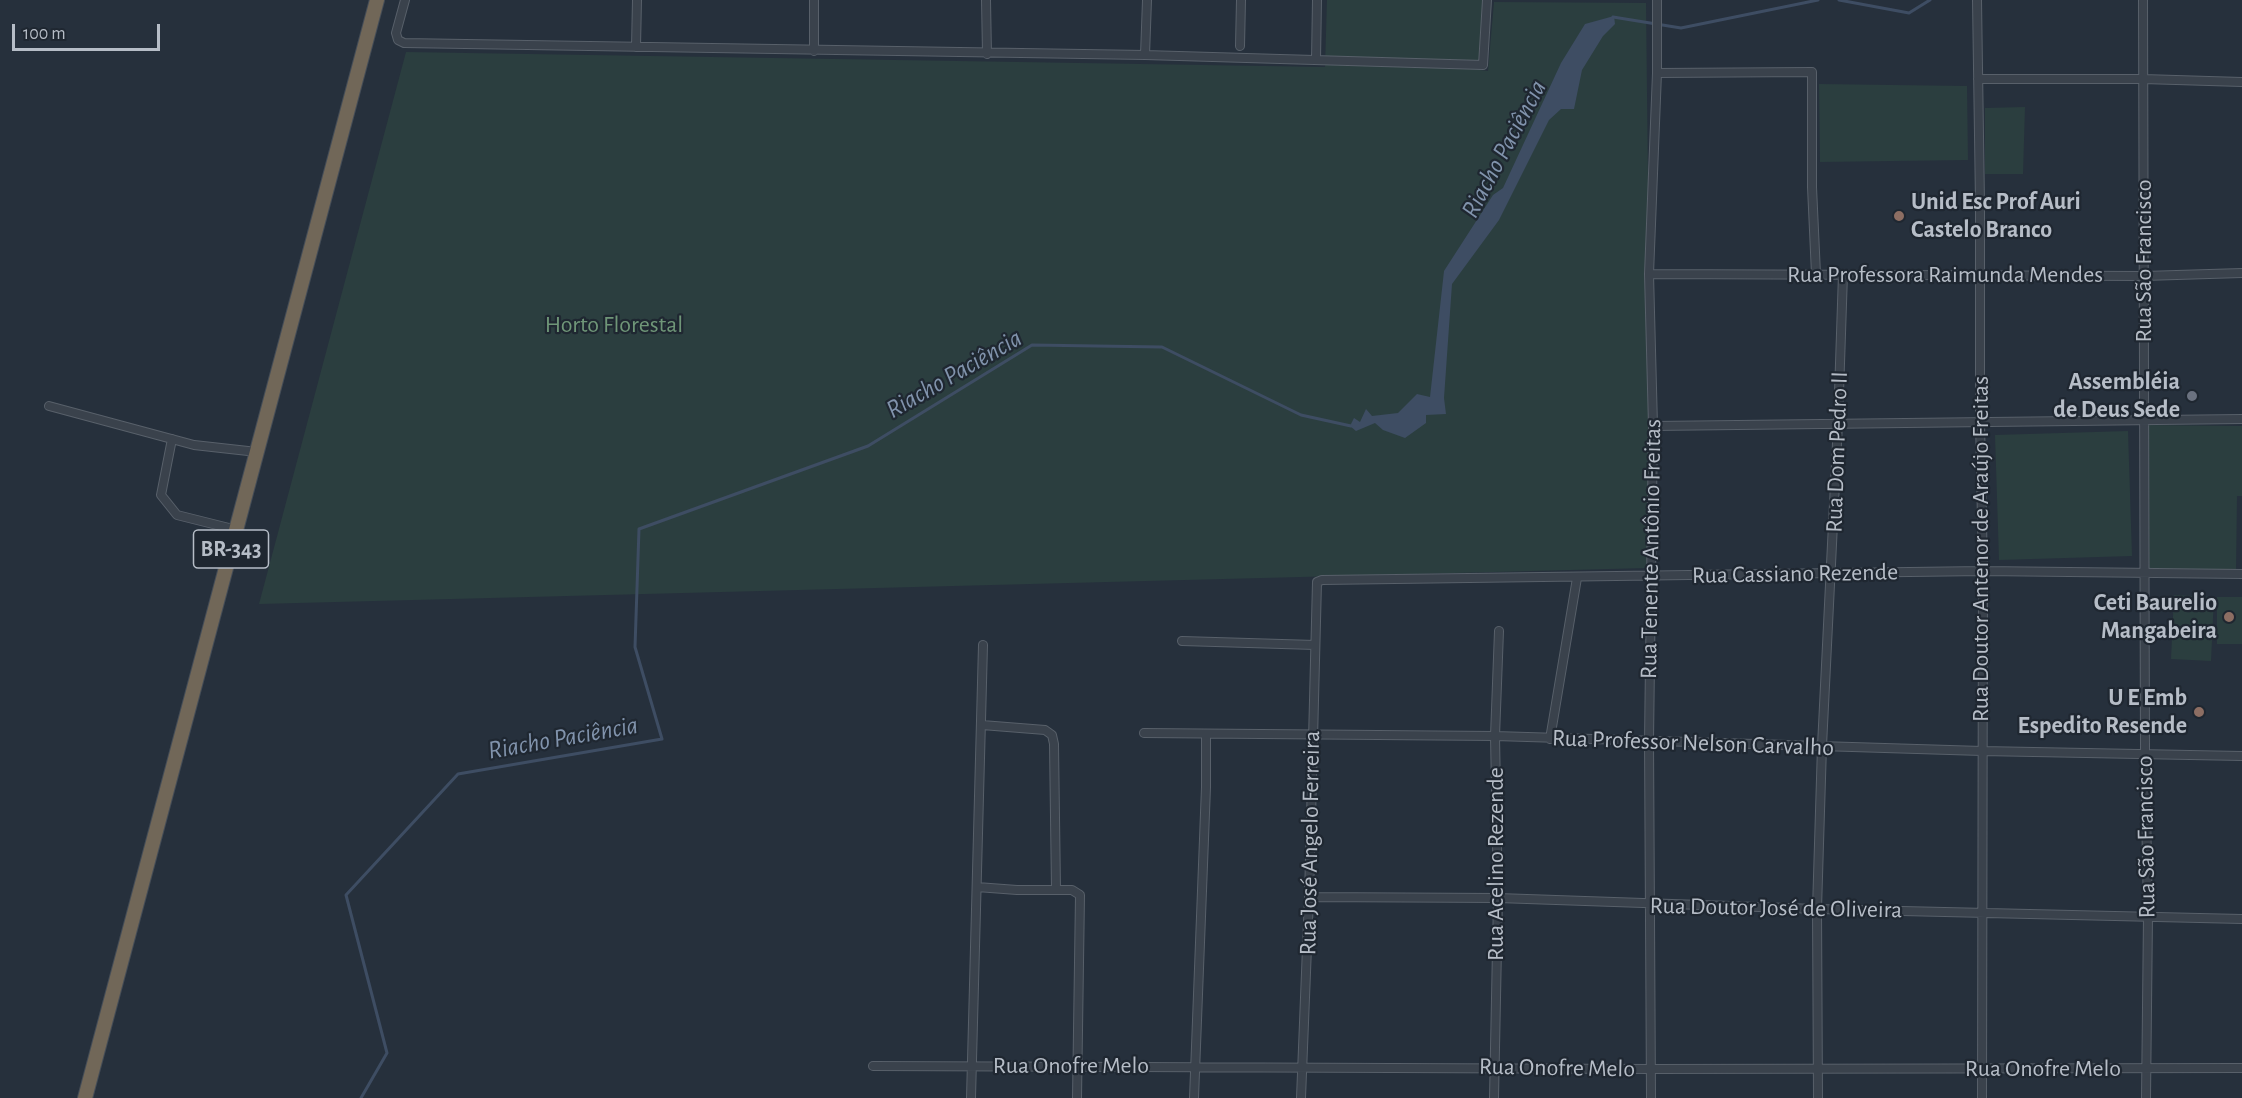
<!DOCTYPE html>
<html>
<head>
<meta charset="utf-8">
<style>
	body { margin:0 }
	#map { position:relative; width:2242px; height:1098px; overflow:hidden; background:#26303c; font-family:"Alegreya Sans",sans-serif }
	canvas { display:block }
	.scale { position:absolute; left:12px; top:24px; width:148px; height:27px; box-sizing:border-box; border:3px solid #b6bdc7; border-top:0; padding-left:8px; font-size:18px; line-height:21px; white-space:nowrap; color:#b6bdc7; -webkit-text-stroke:4px #1f2731; paint-order:stroke }
</style>
</head>
<body>
<div id="map">
<canvas width="2242" height="1098"></canvas>
<div class="scale">100 m</div>
</div>
<script>
const c = document.querySelector('canvas').getContext('2d');
c.lineJoin = 'round';
function fill(path, color) {
  c.fillStyle = color;
  c.fill(path, 'evenodd');
}
function poly(rows) {
  const path = new Path2D();
  for (const r of rows) {
    path.moveTo(r[0], r[1]);
    for (let i = 2; i < r.length; i += 2) path.lineTo(r[i], r[i + 1]);
  }
  return path;
}
function trace(path, color, width, dash) {
  c.strokeStyle = color;
  c.lineWidth = width;
  c.lineCap = dash ? 'butt' : 'round';
  c.setLineDash(dash || []);
  c.stroke(path);
}
function drawText(font, color, halo, rows, align = 'center') {
  c.font = font + ' "Alegreya Sans",sans-serif';
  c.lineWidth = 4.5;
  c.setLineDash([]);
  c.textBaseline = 'middle';
  c.strokeStyle = halo;
  c.fillStyle = color;
  for (const [text, x, y, turn = 0] of rows) {
    c.save();
    c.translate(x, y);
    c.rotate((+turn || 0) * Math.PI / 180);
    c.textAlign = isNaN(turn) ? turn : align;
    if (halo) c.strokeText(text, 0, 0);
    c.fillText(text, 0, 0);
    c.restore();
  }
}
fill(poly([
	[1327,0,1484,0,1480,70,1488,71,1494,2,1646,3,1649,272,1648,568,259,604,406,52,1325,67],
	[1819,84,1967,86,1968,160,1820,162],
	[2025,107,2023,174,1985,174,1985,108],
	[2144,425,2242,426,2242,496,2237,496,2236,571,2143,570],
	[2128,431,2132,556,1999,560,1995,435],
	[2174,595,2214,597,2211,661,2171,659],
	[2217,597,2242,597,2242,644,2217,644]
]), '#2b3e3f');
fill(poly([
	[1614,16,1615,24,1603,36,1582,70,1574,109,1561,109,1549,120,1499,220,1452,284,1444,398,1446,414,1426,415,1426,423,1405,438,1383,430,1375,423,1356,431,1350,426,1354,418,1360,422,1366,409,1372,416,1398,413,1417,394,1430,397,1444,271,1493,195,1503,188,1561,63,1585,24]
]), '#3e4d63');
trace(poly([
	[1839,0,1909,13,1930,0],
	[1613,17,1681,28,1818,0],
	[361,1098,387,1053,346,895,458,774,662,739,635,647,639,529,868,446,1032,345,1162,347,1301,415,1351,426]
]), '#3e4d63', 3);
const street = poly([
	[405,0,396,33,398,40,404,43,1145,55,1483,65,1487,0],
	[814,0,814,51],
	[986,0,987,54],
	[1977,0,1980,203,1980,421,1983,571,1982,1098],
	[2143,0,2145,753,2148,916,2146,1098],
	[1240,46,1241,0],
	[636,47,637,0],
	[1145,55,1147,0],
	[1316,60,1317,0],
	[1657,73,1812,72,1812,187,1816,274],
	[1978,79,2143,79,2242,82],
	[1649,274,2144,276,2242,273],
	[49,406,194,445,257,452],
	[1653,426,2242,419],
	[172,439,161,495,177,515,237,530],
	[1182,641,1315,645],
	[982,725,1045,730,1052,735,1054,744,1056,890],
	[1144,733,1495,736,1982,751,2242,756],
	[1550,739,1577,578],
	[977,887,1017,890,1072,890,1080,895,1077,1098],
	[1309,897,1498,898,1817,909,2242,919],
	[873,1066,1652,1069,2242,1068],
	[971,1098,983,645],
	[1194,1098,1206,787,1206,734],
	[1301,1098,1309,897,1317,582,1322,580,1983,571,2242,574],
	[1494,1098,1498,898,1495,736,1499,631],
	[1651,1098,1649,741,1653,426,1649,274,1657,73,1657,0],
	[1818,1098,1817,909,1822,746,1838,423,1843,274]
]);
const highway = poly([
	[85,1098,377,0]
]);
trace(street, '#58606a', 10);
trace(highway, '#454d57', 16);
trace(street, '#3a424c', 8);
trace(highway, '#716758', 14);
for (const [x, y, r, color] of [
	[1899,216,6,"#8d6e63"],
	[2192,396,6,"#6b7280"],
	[2229,617,6,"#8d6e63"],
	[2199,712,6,"#8d6e63"]
]) {
  const dot = new Path2D();
  dot.arc(x, y, r, 0, 2 * Math.PI);
  c.fillStyle = color;
  c.fill(dot);
  trace(dot, '#1f2731', 2);
}
for (const [x, y, w] of [
	[231,549,75]
]) {
  const box = new Path2D();
  box.roundRect(x - w / 2, y - 19, w, 38, 4.5);
  c.fillStyle = '#1f2731';
  c.fill(box);
  trace(box, '#b6bdc7', 1.5);
}
drawText('bold 22px', '#b6bdc7', null, [
	["BR-343",231,549]
]);
drawText('bold 24px', '#b6bdc7', '#1f2731', [
	["Unid Esc Prof Auri",1911,202,"left"],
	["Castelo Branco",1911,230,"left"],
	["Assembléia",2180,382],
	["de Deus Sede",2180,410],
	["Ceti Baurelio",2217,603],
	["Mangabeira",2217,631],
	["U E Emb",2187,698],
	["Espedito Resende",2187,726]
], 'right');
drawText('24px', '#b6bdc7', '#1f2731', [
	["Rua São Francisco",2144,261,-90],
	["Rua Professora Raimunda Mendes",1945,275],
	["Rua Dom Pedro II",1837,452,-88],
	["Rua Tenente Antônio Freitas",1651,549,-89],
	["Rua Doutor Antenor de Araújo Freitas",1981,549,-90],
	["Rua Cassiano Rezende",1795,574,-1],
	["Rua Professor Nelson Carvalho",1693,743,2],
	["Rua São Francisco",2146,837,-91],
	["Rua José Angelo Ferreira",1310,843,-89],
	["Rua Acelino Rezende",1496,864,-90],
	["Rua Doutor José de Oliveira",1776,908,1],
	["Rua Onofre Melo",1071,1066],
	["Rua Onofre Melo",1557,1068,1],
	["Rua Onofre Melo",2043,1069]
]);
drawText('24px', '#6f9678', '#1f2731', [
	["Horto Florestal",614,325]
]);
drawText('italic 26px', '#8193ac', '#1f2731', [
	["Riacho Paciência",1504,149,-62],
	["Riacho Paciência",954,374,-30],
	["Riacho Paciência",563,738,-10]
]);
</script>
</body>
</html>
